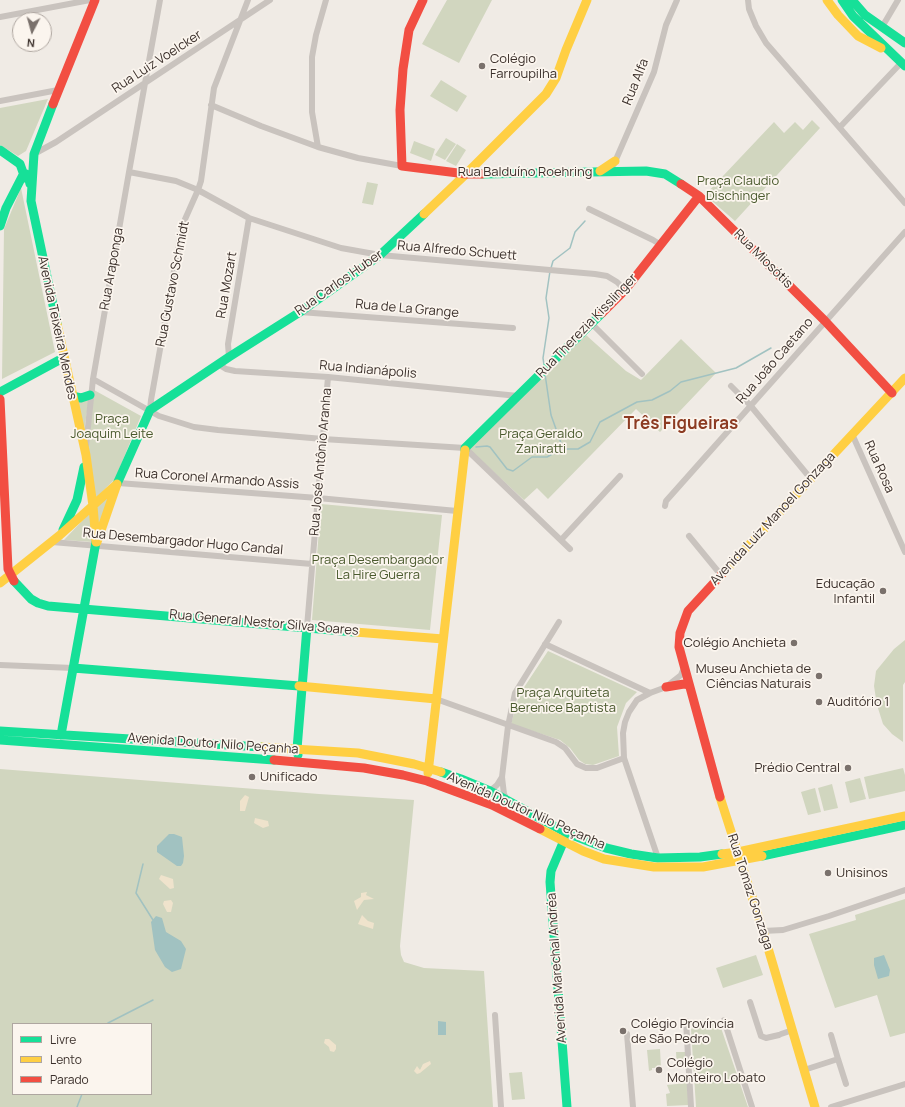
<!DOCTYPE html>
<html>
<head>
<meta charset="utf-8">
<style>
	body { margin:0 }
	#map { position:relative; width:905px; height:1107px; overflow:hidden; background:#f0ebe5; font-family:Manrope,sans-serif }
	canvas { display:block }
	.legend { position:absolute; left:12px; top:1023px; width:140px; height:72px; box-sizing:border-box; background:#fbf5ee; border:1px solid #aea6a0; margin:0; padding:5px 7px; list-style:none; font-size:12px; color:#3b302b }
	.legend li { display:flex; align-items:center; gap:8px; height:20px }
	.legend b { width:20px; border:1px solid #aea6a0 }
	.north { position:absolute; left:12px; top:12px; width:40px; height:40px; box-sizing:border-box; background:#fbf5ee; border:1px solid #aea6a0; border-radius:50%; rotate:186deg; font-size:11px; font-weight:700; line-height:16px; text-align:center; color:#3b302b }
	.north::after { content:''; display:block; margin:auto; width:14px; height:18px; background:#7a716c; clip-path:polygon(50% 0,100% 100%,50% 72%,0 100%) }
</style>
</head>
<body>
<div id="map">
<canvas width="905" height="1107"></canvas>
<ul class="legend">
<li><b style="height:5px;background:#16e098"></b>Livre</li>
<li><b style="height:5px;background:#ffcf43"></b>Lento</li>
<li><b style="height:5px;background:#f24e42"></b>Parado</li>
</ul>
<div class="north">N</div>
</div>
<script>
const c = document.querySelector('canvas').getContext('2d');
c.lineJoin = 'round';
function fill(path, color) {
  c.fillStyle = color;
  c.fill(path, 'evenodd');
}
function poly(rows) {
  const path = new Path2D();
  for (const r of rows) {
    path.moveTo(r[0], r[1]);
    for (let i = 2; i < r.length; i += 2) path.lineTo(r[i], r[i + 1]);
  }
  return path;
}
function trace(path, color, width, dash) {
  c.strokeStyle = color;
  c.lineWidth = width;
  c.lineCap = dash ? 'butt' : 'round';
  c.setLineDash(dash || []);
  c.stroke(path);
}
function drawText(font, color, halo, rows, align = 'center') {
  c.font = font + ' Manrope,sans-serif';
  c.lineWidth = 3.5;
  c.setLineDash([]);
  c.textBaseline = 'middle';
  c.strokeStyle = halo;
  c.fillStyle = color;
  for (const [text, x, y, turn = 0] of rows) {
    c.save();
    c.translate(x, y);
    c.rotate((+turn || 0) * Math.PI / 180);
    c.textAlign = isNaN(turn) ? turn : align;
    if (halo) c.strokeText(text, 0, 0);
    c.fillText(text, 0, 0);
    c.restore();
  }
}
fill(poly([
	[447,0,492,0,459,63,422,44],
	[441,80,467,96,457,112,430,96],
	[48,99,26,151,18,156,0,145,0,108],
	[812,120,820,128,735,221,705,195,774,122,784,133,795,122,803,130],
	[446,138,456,144,445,160,435,155],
	[414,141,435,149,431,161,410,153],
	[457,144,466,150,456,166,446,161],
	[367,182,378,184,373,205,362,203],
	[21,188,55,352,2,379,4,229],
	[586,335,626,371,641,380,681,339,716,373,660,432,636,409,548,499,537,488,524,500,469,449],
	[94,390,141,416,115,479,95,499,87,450],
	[89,399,84,431,78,401],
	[113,489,97,537,95,507],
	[321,504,442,515,430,630,312,620],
	[92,511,92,542,64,540,82,521],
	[905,640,905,682,903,685,903,742,892,734,883,724,877,705,874,686,876,671,894,649],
	[548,651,637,692,626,703,617,727,619,756,593,765,585,764,579,760,570,748,560,740,511,724,519,695],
	[903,768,905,775,905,791,869,799,864,777],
	[0,769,319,794,414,800,400,946,401,955,404,962,424,968,484,971,493,1107,0,1107],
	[13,1024,151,1024,151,1094,13,1094],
	[860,778,866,799,850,803,845,782],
	[832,784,838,808,824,811,818,788],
	[815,788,821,812,808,815,801,792],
	[905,899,905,1033,890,1037,877,995,835,1008,809,934,856,920,855,915],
	[756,955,763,975,723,988,716,968],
	[707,1018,719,1022,748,1107,696,1107,691,1029],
	[660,1049,661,1068,652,1068,652,1070,649,1071,647,1050],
	[676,1052,686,1052,686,1068,677,1067],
	[522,1072,525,1099,512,1100,509,1073],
	[687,1083,689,1105,667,1106,666,1094,670,1093,667,1085]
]), '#d1d6bf');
fill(poly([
	[245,795,249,797,245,811,240,811,240,801],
	[255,818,268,821,269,826,263,828,254,823],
	[161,875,173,879,174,888,170,889,159,879],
	[367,892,366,895,374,899,364,900,357,910,354,901,361,897,361,893],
	[171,900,173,903,171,912,167,912,163,904,164,901],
	[362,915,368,921,374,923,373,929,358,924],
	[325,1039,329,1039,336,1045,336,1049,334,1052,330,1051,329,1047,324,1043],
	[430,1061,431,1064,420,1073,417,1074,414,1071,417,1066,420,1070,423,1064]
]), '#efe3cc');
fill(poly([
	[169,834,174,834,182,837,184,856,183,863,181,866,177,866,157,852,157,846],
	[156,916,162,918,166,932,181,941,186,949,181,969,172,972,165,967,155,950,151,922],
	[884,955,890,970,889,976,878,979,874,965,874,958],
	[438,1021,446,1022,446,1035,438,1035]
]), '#a1c2c1');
trace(poly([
	[551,268,553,261,570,248,575,232,585,221],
	[544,365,543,358,549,318,546,298,550,271],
	[476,447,487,446,490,447,507,469,513,471,532,457,547,457,561,449,561,443,551,415,545,374],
	[561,449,578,449,590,442,600,422,637,402,652,400,670,391,681,382,736,368,771,348],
	[143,864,136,893,153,920],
	[108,1023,153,1000],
	[77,1107,82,1094]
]), '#a1c2c1', 1.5);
trace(poly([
	[748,0,749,9,756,26,766,43,905,203],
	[0,17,90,0],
	[882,27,898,0],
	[0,101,58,90],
	[211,105,261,126,318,147,358,158,402,166],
	[840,127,901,63],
	[318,147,312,112,312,57,316,35,326,0],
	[34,154,56,142,270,0],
	[614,164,654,72,666,25,677,0],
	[129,172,176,181,198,190,249,218,341,248,380,255,595,274,607,276,617,282,625,290],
	[589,209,653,240,661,245],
	[300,312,513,328],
	[592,324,642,374],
	[229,357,228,344,249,218],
	[218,364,226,369,235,371,328,377,518,396],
	[93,379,159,416,194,427,218,430,323,439,465,448,570,549],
	[731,386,750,405,811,479],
	[150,410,151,400,182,226,198,190,201,181,214,88,248,0],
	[852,434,905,552],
	[86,446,93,379,129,172,160,0],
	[118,483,318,498,457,511],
	[665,506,666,501,905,232],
	[689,536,721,575],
	[561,540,620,476],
	[52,542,312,564],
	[307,627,328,377],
	[545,644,650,693],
	[0,665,73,668],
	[667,686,681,675,684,668],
	[436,699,556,742,565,748,577,764,586,768,597,768,624,758],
	[490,791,497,785,502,777],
	[507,800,504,794,502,777,508,726,515,693,559,622],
	[658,858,624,758,623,733,625,722,629,712,637,700,650,693,669,686],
	[763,931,783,930,829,916,905,890],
	[750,1002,761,1036,766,1038,779,1035],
	[495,1015,501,1107],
	[724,1020,752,1107],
	[686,1021,691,1107],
	[627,1034,633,1107],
	[781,1034,793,1030],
	[838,1059,846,1084],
	[804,1070,838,1059,831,1035],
	[831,1107,905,1084]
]), '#c9c3be', 6);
trace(poly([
	[842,0,853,16,905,66],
	[852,0,865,15,905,43],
	[53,104,34,154,31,201,57,324],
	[0,150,20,164,25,178],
	[482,174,646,171,665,174,681,184],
	[0,226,6,208,24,173,28,175,30,184],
	[0,392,63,358],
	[72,396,81,398,90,395],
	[465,450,465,448,602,313],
	[117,484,150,410,229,357,300,312,380,255,424,214],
	[63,530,77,500,84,467],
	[14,581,31,599,38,603,48,606,355,632],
	[73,668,299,686],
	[0,731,261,747],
	[61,735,96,542],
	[0,740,274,760],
	[298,755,297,749,307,627],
	[441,772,461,779,490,791,567,833,606,848,631,854,658,858,700,857,722,854],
	[565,838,551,871,550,882,567,1107],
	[762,856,905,825]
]), '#16e098', 9);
trace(poly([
	[827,0,838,15,858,36,881,48],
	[600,171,615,161],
	[424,214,466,174,546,94,556,78,566,50,587,0],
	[57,324,86,455,93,506,96,542],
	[97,542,117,484],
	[722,574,905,378],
	[0,583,60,535,117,484],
	[355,632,443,639],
	[299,686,436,699],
	[261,747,358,753,414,764,441,772],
	[428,773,465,450],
	[720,797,763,931,815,1107],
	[540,829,583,851,604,859,654,867,703,867,762,856],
	[722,854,738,852,905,816]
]), '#ffcf43', 9);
trace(poly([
	[423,0,409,30,403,69,400,110,402,166,466,174,482,174],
	[53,104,95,0],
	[681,184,699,196,825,321,892,393],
	[602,313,625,290,699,196],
	[0,399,8,569,14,581],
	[666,687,684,684,688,685],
	[274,760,364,768,403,775,427,781,492,805,540,829],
	[720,797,679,647,680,633,688,611,722,574]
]), '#f24e42', 9);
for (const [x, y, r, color] of [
	[482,66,4,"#7a716c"],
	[883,591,4,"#7a716c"],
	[794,643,4,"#7a716c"],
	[819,676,4,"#7a716c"],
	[819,702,4,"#7a716c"],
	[848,768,4,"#7a716c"],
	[252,777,4,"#7a716c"],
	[828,873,4,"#7a716c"],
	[623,1031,4,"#7a716c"],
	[659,1070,4,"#7a716c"]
]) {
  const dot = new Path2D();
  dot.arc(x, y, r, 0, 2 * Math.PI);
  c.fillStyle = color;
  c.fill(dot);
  trace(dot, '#fbf5ee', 1.5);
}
drawText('13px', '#3b302b', '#fbf5ee', [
	["Colégio",490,59],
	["Farroupilha",490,74],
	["Educação",875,584,"right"],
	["Infantil",875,599,"right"],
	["Colégio Anchieta",786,643,"right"],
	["Museu Anchieta de",811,669,"right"],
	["Ciências Naturais",811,684,"right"],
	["Auditório 1",827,702],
	["Prédio Central",840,768,"right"],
	["Unificado",260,777],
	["Unisinos",836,873],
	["Colégio Província",631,1024],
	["de São Pedro",631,1039],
	["Colégio",667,1063],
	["Monteiro Lobato",667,1078]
], 'left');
drawText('13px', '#3b302b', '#fbf5ee', [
	["Rua Luiz Voelcker",157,62,-33],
	["Rua Alfa",636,82,-68],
	["Rua Balduíno Roehring",525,172],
	["Rua Alfredo Schuett",457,251,5],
	["Rua Miosótis",763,259,45],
	["Rua Araponga",112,269,-80],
	["Rua Carlos Huber",339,283,-35],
	["Rua Gustavo Schmidt",173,284,-79],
	["Rua Mozart",227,285,-80],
	["Rua de La Grange",407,309,5],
	["Rua Therezia Kisslinger",587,326,-46],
	["Avenida Teixeira Mendes",57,328,78],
	["Rua João Caetano",775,361,-49],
	["Rua Indianápolis",368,370,5],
	["Rua José Antônio Aranha",321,462,-85],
	["Rua Rosa",879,467,66],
	["Rua Coronel Armando Assis",217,479,4],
	["Avenida Luiz Manoel Gonzaga",773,519,-47],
	["Rua Desembargador Hugo Candal",183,542,5],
	["Rua General Nestor Silva Soares",264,623,5],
	["Avenida Doutor Nilo Peçanha",213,744,4],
	["Avenida Doutor Nilo Peçanha",526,811,24],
	["Rua Tomaz Gonzaga",750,892,72],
	["Avenida Marechal Andréa",557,968,-94]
]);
drawText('13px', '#4a5a2e', '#fbf5ee', [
	["Praça Claudio",738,181],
	["Dischinger",738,196],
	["Praça",112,419],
	["Joaquim Leite",112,434],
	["Praça Geraldo",541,434],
	["Zaniratti",541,449],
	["Praça Desembargador",378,560],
	["La Hire Guerra",378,575],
	["Praça Arquiteta",563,693],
	["Berenice Baptista",563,708]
]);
drawText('bold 17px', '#8c3b22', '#fbf5ee', [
	["Três Figueiras",681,424]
]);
</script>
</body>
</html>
